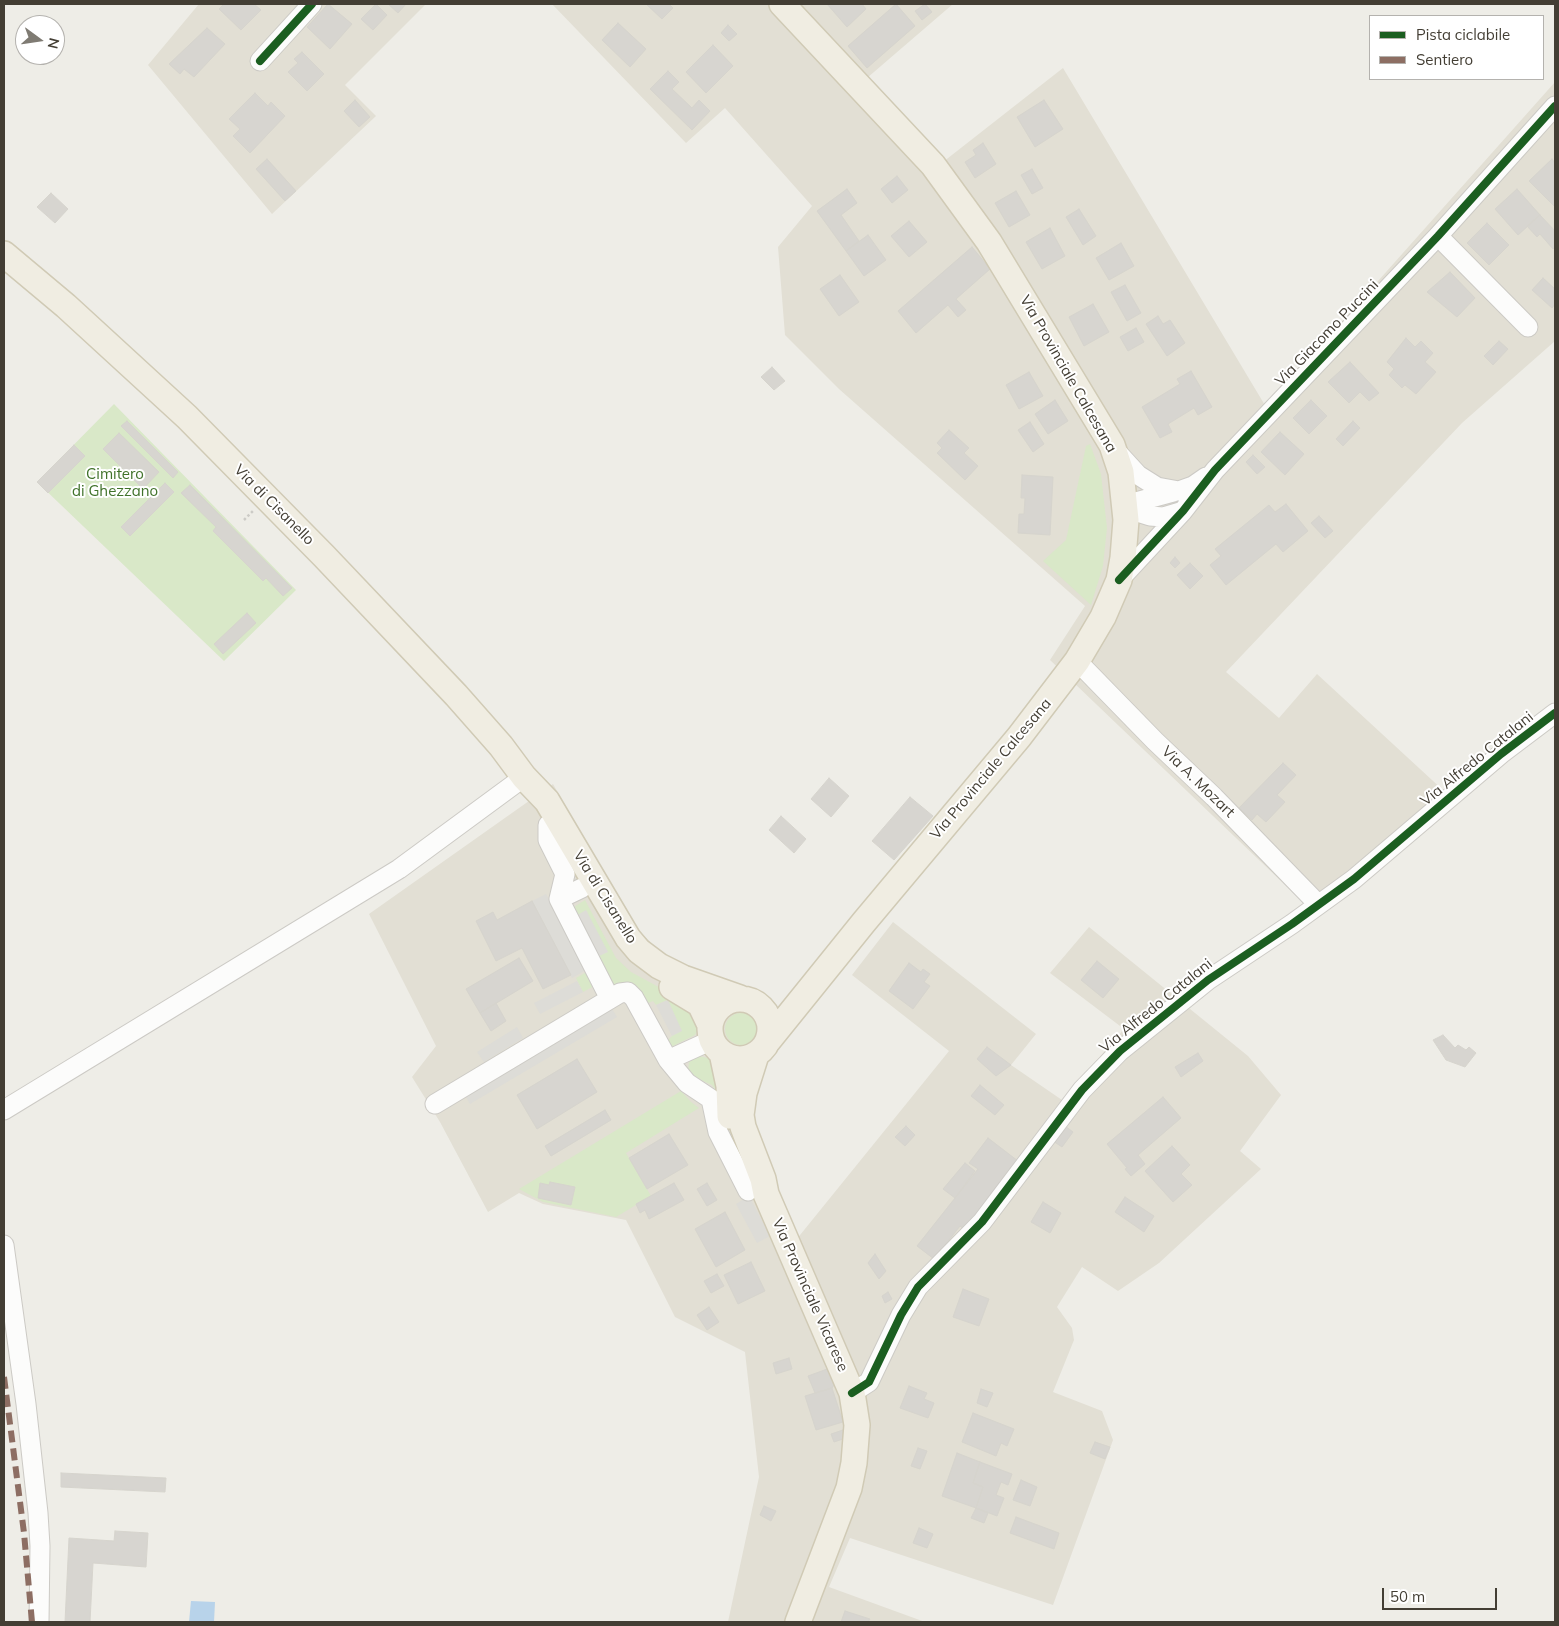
<!DOCTYPE html>
<html>
<head>
<meta charset="utf-8">
<style>
	body { margin:0 }
	#map { position:relative; width:1559px; height:1626px; overflow:hidden; background:#eeede7; font-family:Mulish,sans-serif }
	canvas { display:block }
	.frame { position:absolute; inset:0; border:5px solid #433e34; pointer-events:none }
	.legend { position:absolute; left:1369px; top:15px; width:175px; height:65px; box-sizing:border-box; background:#fff; border:1px solid #b4b2ae; margin:0; padding:6px 9px; list-style:none; font-size:15px; color:#433e34 }
	.legend li { display:flex; align-items:center; gap:10px; height:25px }
	.legend b { width:25px; border:1px solid #b4b2ae }
	.north { position:absolute; left:15px; top:15px; width:50px; height:50px; box-sizing:border-box; background:#fff; border:1px solid #b4b2ae; border-radius:50%; rotate:104deg; font-size:14px; font-weight:700; line-height:20px; text-align:center; color:#433e34 }
	.north::after { content:''; display:block; margin:auto; width:18px; height:22px; background:#7f7b73; clip-path:polygon(50% 0,100% 100%,50% 72%,0 100%) }
	.scale { position:absolute; left:1382px; top:1588px; width:115px; height:22px; box-sizing:border-box; border:2px solid #433e34; border-top:0; padding-left:6px; font-size:15px; line-height:18px; white-space:nowrap; color:#433e34; -webkit-text-stroke:4px #fff; paint-order:stroke }
</style>
</head>
<body>
<div id="map">
<canvas width="1559" height="1626"></canvas>
<div class="frame"></div>
<ul class="legend">
<li><b style="height:6px;background:#1b5e20"></b>Pista ciclabile</li>
<li><b style="height:6px;background:#8d6e63"></b>Sentiero</li>
</ul>
<div class="north">N</div>
<div class="scale">50 m</div>
</div>
<script>
const c = document.querySelector('canvas').getContext('2d');
c.lineJoin = 'round';
function fill(path, color) {
  c.fillStyle = color;
  c.fill(path, 'evenodd');
}
function poly(rows) {
  const path = new Path2D();
  for (const r of rows) {
    if (r.length === 3) {
      path.moveTo(r[0] + r[2], r[1]);
      path.arc(r[0], r[1], r[2], 0, 2 * Math.PI);
      continue;
    }
    path.moveTo(r[0], r[1]);
    for (let i = 2; i < r.length; i += 2) path.lineTo(r[i], r[i + 1]);
  }
  return path;
}
function trace(path, color, width, dash) {
  c.strokeStyle = color;
  c.lineWidth = width;
  c.lineCap = dash ? 'butt' : 'round';
  c.setLineDash(dash || []);
  c.stroke(path);
}
function drawText(font, color, halo, rows, align = 'center') {
  c.font = font + ' Mulish,sans-serif';
  c.lineWidth = 4;
  c.setLineDash([]);
  c.textBaseline = 'middle';
  c.strokeStyle = halo;
  c.fillStyle = color;
  for (const [text, x, y, turn = 0] of rows) {
    c.save();
    c.translate(x, y);
    c.rotate((+turn || 0) * Math.PI / 180);
    c.textAlign = isNaN(turn) ? turn : align;
    if (halo) c.strokeText(text, 0, 0);
    c.fillText(text, 0, 0);
    c.restore();
  }
}
fill(poly([
	[199,4,426,4,345,85,376,116,272,214,148,65],
	[552,4,953,4,867,78,943,162,1063,68,1266,407,1555,82,1555,341,1462,423,1226,672,1279,718,1317,674,1445,792,1379,847,1305,904,1050,660,1085,606,839,389,785,335,778,247,812,206,725,108,686,143],
	[553,784,634,926,673,964,763,993,784,1033,756,1081,750,1121,796,1240,949,1051,852,975,893,922,1036,1034,1011,1065,1062,1100,1124,1029,1050,973,1089,927,1248,1056,1281,1095,1240,1151,1261,1169,1159,1263,1118,1291,1082,1267,1057,1307,1072,1328,1074,1340,1053,1392,1102,1411,1113,1440,1053,1605,850,1538,829,1587,925,1622,728,1622,759,1477,745,1352,675,1317,626,1220,543,1204,519,1193,488,1212,440,1122,412,1077,436,1046,369,914]
]), '#e2dfd4');
fill(poly([
	[114,404,296,590,224,661,37,482],
	[1090,444,1101,474,1107,528,1103,566,1091,605,1043,561,1066,540,1086,446],
	[585,900,616,958,631,972,688,1003,699,1027,695,1035,671,1047,667,1041,672,1036,667,1000,656,1005,653,1001,646,1004,639,989,630,985,612,989,607,979,583,992,576,978,599,965,587,911,576,916,573,910,574,907],
	[741,1029,16],
	[699,1056,712,1059,720,1096,712,1085,692,1076,688,1071,689,1062],
	[681,1091,691,1102,699,1108,626,1153,651,1196,616,1217,543,1202,519,1189]
]), '#d9e8c8');
fill(poly([
	[546,894,586,970,572,978,532,901],
	[586,910,608,952,597,957,576,916],
	[577,981,583,992,540,1014,534,1003],
	[668,1000,682,1031,672,1036,656,1005],
	[609,1004,617,1017,470,1104,462,1090],
	[517,1027,523,1038,484,1062,477,1052],
	[749,1196,770,1236,757,1243,736,1204]
]), '#dddcd7');
fill(poly([
	[191,1601,215,1602,214,1622,189,1622]
]), '#b8d3ea');
const building = poly([
	[224,4,254,4,261,10,241,30,219,9,224,4],
	[328,4,352,24,330,49,307,27,328,4],
	[376,4,387,15,373,30,361,19,376,4],
	[388,4,406,4,398,13,388,4],
	[646,4,669,4,673,8,662,19,646,4],
	[827,4,862,4,866,9,847,27,827,4],
	[896,4,915,26,867,68,848,46,896,4],
	[925,4,932,12,922,20,915,11,925,4],
	[618,23,646,49,630,67,602,40,618,23],
	[728,25,737,34,729,41,721,33,728,25],
	[207,28,225,44,194,77,184,69,180,74,169,64,207,28],
	[713,45,733,66,706,93,686,72,713,45],
	[302,52,324,74,307,91,288,72,298,63,294,59,302,52],
	[668,71,679,82,672,89,692,108,699,100,710,111,692,130,650,89,668,71],
	[255,93,268,106,271,102,285,116,250,153,233,136,240,129,229,119,255,93],
	[355,100,370,117,359,127,344,111,355,100],
	[1044,100,1063,129,1035,147,1017,117,1044,100],
	[983,143,996,164,975,178,965,162,976,155,973,150,983,143],
	[267,159,296,191,285,201,256,169,267,159],
	[1552,159,1555,163,1554,206,1529,181,1552,159],
	[1032,169,1043,188,1032,194,1021,175,1032,169],
	[897,176,908,190,892,203,881,189,897,176],
	[847,189,857,203,841,215,859,241,846,251,817,211,847,189],
	[1517,189,1540,215,1518,235,1495,209,1517,189],
	[1016,191,1030,215,1009,227,995,203,1016,191],
	[51,193,68,209,55,223,37,207,51,193],
	[1079,209,1096,236,1083,245,1066,217,1079,209],
	[1540,215,1555,231,1555,247,1553,249,1540,234,1537,237,1527,226,1540,215],
	[909,221,927,242,909,257,891,236,909,221],
	[1487,223,1509,245,1489,265,1467,243,1487,223],
	[1050,228,1065,256,1042,269,1026,242,1050,228],
	[868,235,886,260,864,276,846,251,868,235],
	[1121,243,1134,266,1109,280,1096,258,1121,243],
	[972,247,990,269,956,299,966,310,958,317,948,305,916,333,898,311,972,247],
	[1450,272,1475,298,1457,317,1427,292,1450,272],
	[840,275,859,302,839,316,820,289,840,275],
	[1543,278,1555,289,1555,304,1552,308,1532,290,1543,278],
	[1125,285,1141,313,1127,321,1111,292,1125,285],
	[1093,304,1109,332,1084,346,1069,317,1093,304],
	[1158,316,1163,324,1170,320,1185,343,1167,356,1146,324,1158,316],
	[1136,328,1144,342,1128,351,1120,337,1136,328],
	[1406,338,1415,347,1421,341,1433,353,1425,362,1436,372,1416,394,1405,385,1402,388,1389,375,1394,369,1387,362,1406,338],
	[1499,341,1508,349,1493,365,1484,356,1499,341],
	[1350,362,1379,393,1369,401,1360,392,1349,403,1328,382,1350,362],
	[772,367,785,381,774,390,761,377,772,367],
	[1191,371,1212,407,1198,415,1194,408,1168,424,1172,432,1160,438,1142,407,1180,384,1177,379,1191,371],
	[1029,372,1043,396,1019,409,1006,385,1029,372],
	[1055,400,1068,421,1048,434,1035,414,1055,400],
	[1311,400,1327,416,1309,434,1293,418,1311,400],
	[127,421,178,472,173,478,121,426,127,421],
	[1353,421,1360,428,1343,446,1336,439,1353,421],
	[1030,422,1044,444,1033,452,1018,430,1030,422],
	[949,430,969,448,964,453,978,466,965,480,937,453,942,448,937,443,949,430],
	[1280,432,1304,454,1285,475,1261,452,1280,432],
	[119,433,159,472,143,489,103,449,119,433],
	[74,445,85,456,48,493,37,482,74,445],
	[1253,455,1265,467,1257,474,1246,462,1253,455],
	[1022,475,1053,477,1050,535,1018,533,1019,514,1024,514,1025,498,1021,498,1022,475],
	[165,483,174,492,130,536,121,527,165,483],
	[190,485,292,588,283,596,266,578,263,581,213,531,216,527,181,493,190,485],
	[1286,504,1308,531,1283,552,1276,544,1226,585,1210,565,1221,556,1215,549,1269,505,1275,512,1286,504],
	[1319,516,1333,531,1325,538,1311,523,1319,516],
	[1175,557,1180,563,1175,568,1170,563,1175,557],
	[1190,563,1203,576,1190,589,1177,575,1190,563],
	[247,613,256,623,223,654,214,644,247,613],
	[1283,763,1296,775,1277,795,1285,802,1266,822,1257,814,1252,820,1239,808,1283,763],
	[829,778,849,796,831,817,811,799,829,778],
	[910,797,933,816,894,860,872,841,910,797],
	[781,816,806,839,794,853,769,830,781,816],
	[532,901,571,975,543,989,522,948,496,961,476,921,493,912,497,920,532,901],
	[519,958,533,981,480,1013,466,989,519,958],
	[1097,961,1119,979,1103,998,1081,980,1097,961],
	[909,963,921,972,923,969,930,974,924,982,930,986,913,1009,889,991,909,963],
	[496,1003,506,1021,491,1031,480,1013,496,1003],
	[1443,1035,1455,1048,1458,1045,1466,1050,1469,1047,1476,1053,1465,1067,1446,1060,1433,1040,1443,1035],
	[987,1047,1011,1065,996,1076,977,1059,987,1047],
	[1198,1053,1203,1061,1181,1077,1175,1067,1198,1053],
	[577,1059,597,1092,537,1129,517,1095,577,1059],
	[980,1085,1004,1105,995,1115,971,1096,980,1085],
	[1163,1097,1181,1118,1138,1155,1145,1164,1131,1176,1125,1169,1127,1168,1107,1144,1163,1097],
	[605,1110,611,1120,551,1156,545,1146,605,1110],
	[1061,1123,1073,1132,1062,1147,1050,1139,1061,1123],
	[906,1126,915,1135,905,1146,895,1137,906,1126],
	[669,1134,688,1165,647,1189,629,1158,669,1134],
	[988,1138,1018,1161,965,1230,960,1226,934,1259,917,1246,978,1169,969,1163,988,1138],
	[1172,1146,1190,1165,1181,1174,1192,1185,1173,1202,1145,1171,1172,1146],
	[965,1163,975,1171,955,1198,943,1189,965,1163],
	[550,1182,575,1187,571,1205,538,1198,540,1183,549,1185,550,1182],
	[674,1183,684,1200,649,1219,645,1210,640,1213,636,1204,674,1183],
	[707,1183,717,1200,707,1206,697,1189,707,1183],
	[1125,1197,1154,1216,1144,1232,1115,1212,1125,1197],
	[1043,1202,1061,1213,1050,1233,1031,1222,1043,1202],
	[725,1212,745,1250,716,1267,695,1229,725,1212],
	[875,1254,886,1271,879,1279,868,1263,875,1254],
	[751,1262,765,1291,738,1304,724,1275,751,1262],
	[717,1274,724,1286,711,1293,704,1281,717,1274],
	[963,1289,989,1299,979,1326,953,1317,963,1289],
	[888,1292,892,1299,885,1303,882,1296,888,1292],
	[709,1307,719,1322,707,1330,697,1315,709,1307],
	[789,1358,792,1369,776,1374,773,1363,789,1358],
	[830,1368,836,1382,832,1388,815,1393,808,1376,830,1368],
	[909,1386,927,1393,924,1399,934,1403,928,1418,900,1408,909,1386],
	[832,1388,843,1422,816,1430,805,1396,832,1388],
	[981,1389,993,1393,987,1407,977,1403,981,1389],
	[973,1413,1014,1429,1007,1446,1001,1443,996,1456,962,1442,973,1413],
	[843,1430,846,1438,834,1442,831,1434,843,1430],
	[1095,1442,1110,1447,1105,1459,1090,1453,1095,1442],
	[918,1448,927,1451,920,1469,911,1466,918,1448],
	[957,1453,980,1462,973,1483,983,1487,976,1508,942,1496,957,1453],
	[980,1462,1012,1474,1008,1485,1001,1482,996,1495,1004,1498,997,1516,976,1508,983,1487,973,1483,980,1462],
	[61,1473,166,1478,165,1492,61,1487,61,1473],
	[1021,1480,1037,1487,1030,1506,1013,1500,1021,1480],
	[764,1506,776,1511,771,1521,760,1515,764,1506],
	[976,1508,988,1513,984,1523,971,1518,976,1508],
	[1016,1517,1059,1533,1054,1549,1010,1533,1016,1517],
	[919,1528,933,1534,927,1548,913,1543,919,1528],
	[115,1531,148,1533,146,1567,93,1563,90,1622,65,1622,69,1538,114,1541,115,1531],
	[845,1611,870,1619,868,1622,841,1622,845,1611]
]);
fill(building, '#d7d5d0');
trace(building, '#d6d4cd', 1);
const minor = poly([
	[260,61,312,4],
	[1438,236,1528,327],
	[1117,452,1138,475,1157,487,1179,491,1193,486,1206,477],
	[1173,492,1125,505,1134,511,1150,516,1163,517,1183,511],
	[1119,580,1183,511,1215,470,1438,236,1555,106],
	[1077,661,1155,741,1214,797,1318,904],
	[548,825,548,840,565,874,559,899,610,999],
	[559,899,582,888],
	[668,1060,712,1040],
	[435,1104,620,993,628,992,634,998,668,1060,687,1083,711,1099,718,1132,748,1191],
	[4,1110,399,869,524,777],
	[4,1245,26,1404,38,1513,40,1546,39,1622],
	[852,1393,869,1382,901,1315,918,1287,982,1222,1082,1090,1120,1051,1208,980,1292,924,1354,879,1501,754,1555,713]
]);
const major = poly([
	[4,254,66,306,187,417,324,556,456,695,501,746,524,777,547,801,628,938,639,951,659,966,683,978,740,998],
	[672,987,700,1004,710,1025],
	[740,1029,30],
	[768,1041,864,922,1019,737,1077,661,1103,617,1119,580,1123,558,1126,520,1121,472,1112,445,989,242,933,165,782,4],
	[722,1053,729,1086,730,1116],
	[756,1055,744,1093,741,1115,743,1127,763,1179,766,1194,852,1393,857,1425,854,1463,849,1488,798,1622]
]);
trace(minor, '#cccac5', 21);
trace(major, '#d0cab5', 28);
trace(poly([
	[244,520,253,511]
]), '#cccbc6', 2.5, [2.5, 2.5]);
trace(minor, '#fcfcfb', 19);
trace(major, '#f0ede2', 25);
trace(poly([
	[4,1377,24,1533,32,1622]
]), '#8d6e63', 6, [12, 6]);
trace(poly([
	[260,61,312,4],
	[1119,580,1183,511,1215,470,1438,236,1555,106],
	[852,1393,869,1382,901,1315,918,1287,982,1222,1082,1090,1120,1051,1208,980,1292,924,1354,879,1501,754,1555,713]
]), '#1b5e20', 8);
drawText('15px', '#433e34', '#fff', [
	["Via Giacomo Puccini",1327,333,-46],
	["Via Provinciale Calcesana",1068,374,60],
	["Via di Cisanello",274,505,45],
	["Via Alfredo Catalani",1477,759,-39],
	["Via Provinciale Calcesana",991,769,-50],
	["Via A. Mozart",1198,782,44],
	["Via di Cisanello",605,897,58],
	["Via Alfredo Catalani",1156,1006,-39],
	["Via Provinciale Vicarese",810,1295,66]
]);
drawText('15px', '#40722a', '#fff', [
	["Cimitero",115,474],
	["di Ghezzano",115,491]
]);
</script>
</body>
</html>
